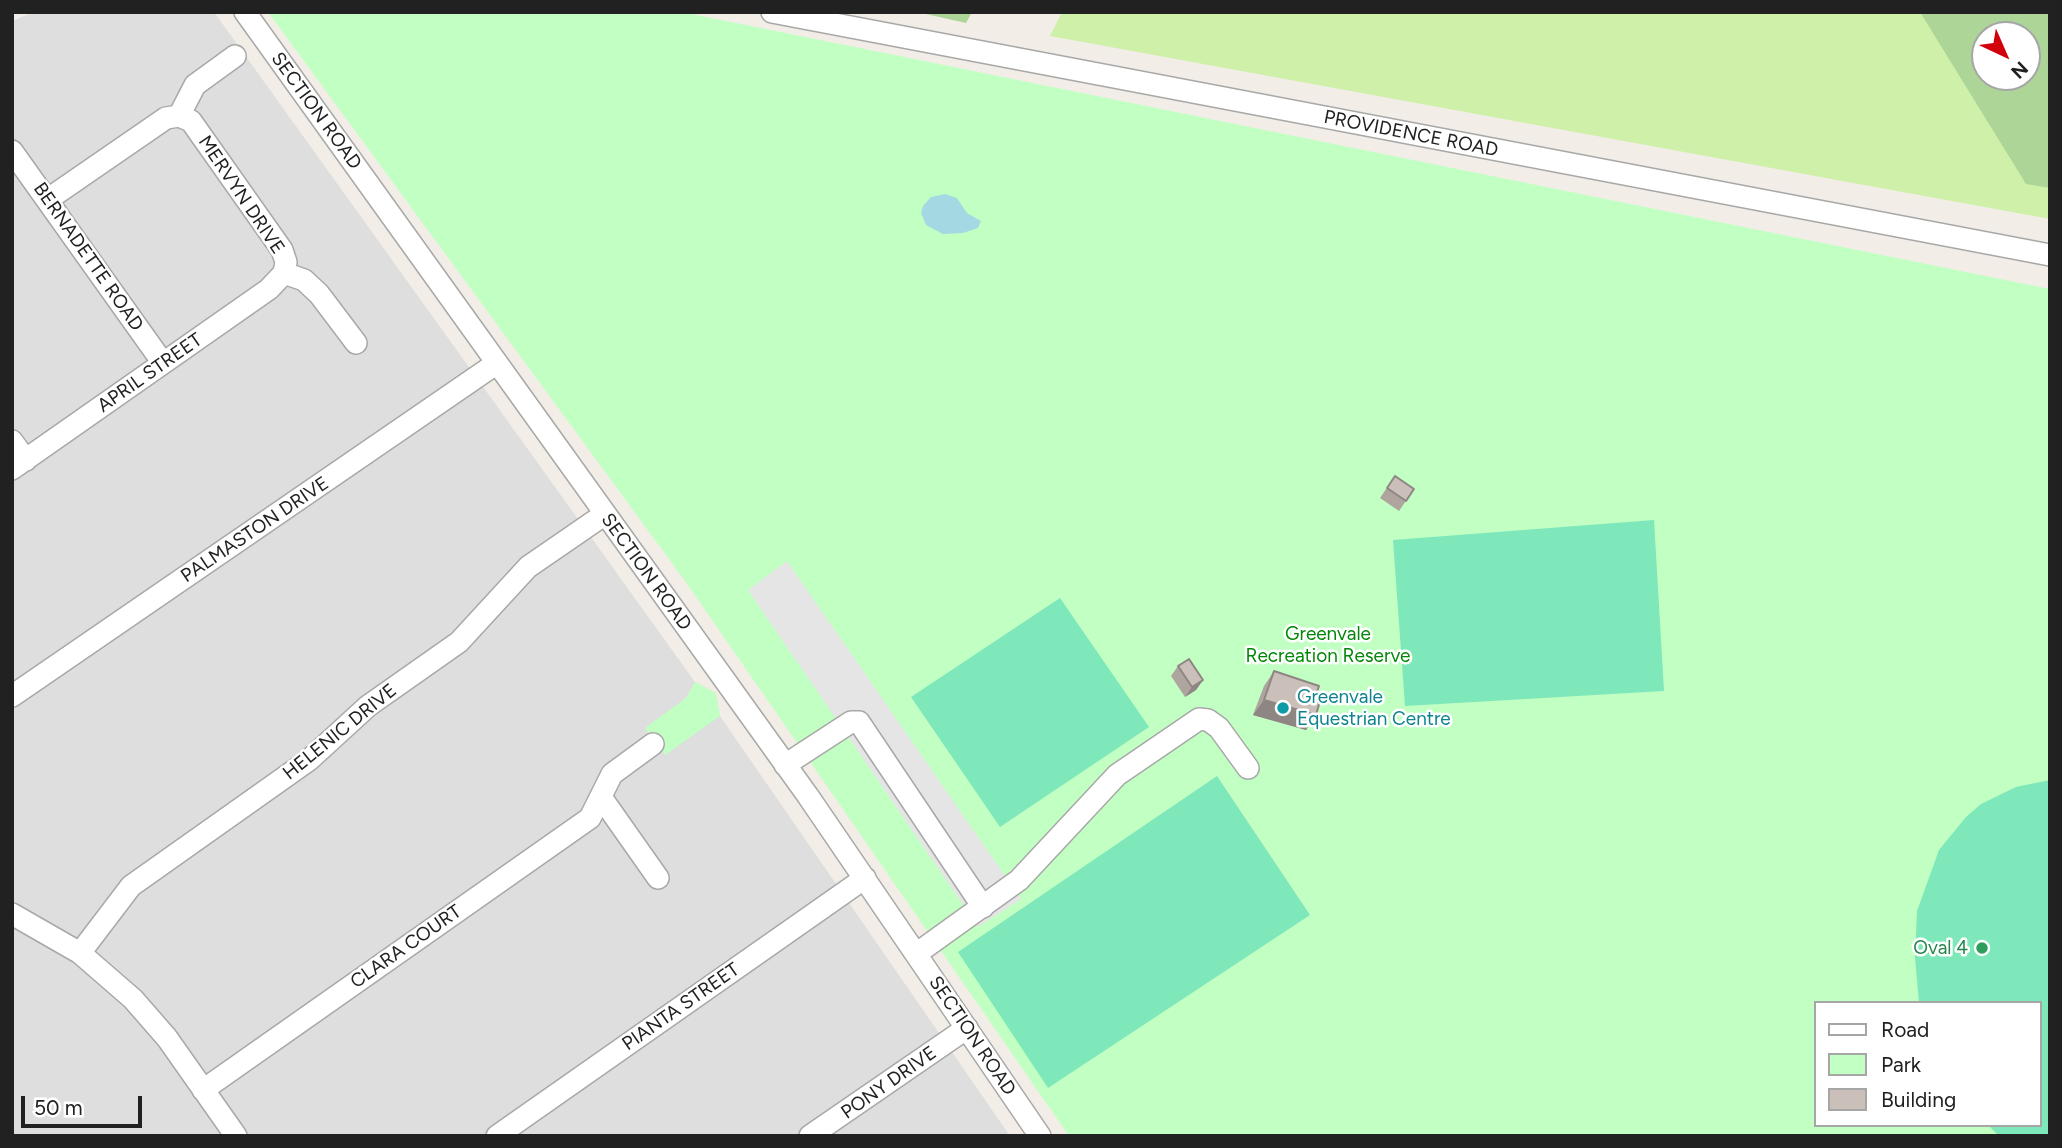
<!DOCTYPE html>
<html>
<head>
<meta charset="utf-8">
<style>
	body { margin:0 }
	#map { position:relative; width:2062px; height:1148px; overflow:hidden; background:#f2eee7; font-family:Figtree,sans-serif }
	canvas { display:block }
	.frame { position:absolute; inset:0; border:14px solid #212121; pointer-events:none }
	.legend { position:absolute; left:1814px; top:1001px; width:228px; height:126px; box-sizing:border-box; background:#fff; border:2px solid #a6a6a6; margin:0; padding:9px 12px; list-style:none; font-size:21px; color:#212121 }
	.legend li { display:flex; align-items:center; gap:14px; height:35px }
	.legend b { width:35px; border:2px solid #a6a6a6 }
	.north { position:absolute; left:1971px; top:21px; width:70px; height:70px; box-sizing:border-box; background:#fff; border:2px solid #a6a6a6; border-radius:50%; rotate:136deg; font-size:19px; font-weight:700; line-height:28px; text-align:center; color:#212121 }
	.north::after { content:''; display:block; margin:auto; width:24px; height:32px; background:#d2000a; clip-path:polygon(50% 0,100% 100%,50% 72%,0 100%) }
	.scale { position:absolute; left:21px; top:1096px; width:121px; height:32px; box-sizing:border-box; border:4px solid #212121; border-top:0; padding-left:9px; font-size:21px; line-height:24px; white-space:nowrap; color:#212121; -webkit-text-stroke:5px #fff; paint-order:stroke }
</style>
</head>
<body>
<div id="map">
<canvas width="2062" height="1148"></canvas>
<div class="frame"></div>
<ul class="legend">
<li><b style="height:9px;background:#fff"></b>Road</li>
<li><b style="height:19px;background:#c1ffc3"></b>Park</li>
<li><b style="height:19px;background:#cbc0b9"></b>Building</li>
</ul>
<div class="north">N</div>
<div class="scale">50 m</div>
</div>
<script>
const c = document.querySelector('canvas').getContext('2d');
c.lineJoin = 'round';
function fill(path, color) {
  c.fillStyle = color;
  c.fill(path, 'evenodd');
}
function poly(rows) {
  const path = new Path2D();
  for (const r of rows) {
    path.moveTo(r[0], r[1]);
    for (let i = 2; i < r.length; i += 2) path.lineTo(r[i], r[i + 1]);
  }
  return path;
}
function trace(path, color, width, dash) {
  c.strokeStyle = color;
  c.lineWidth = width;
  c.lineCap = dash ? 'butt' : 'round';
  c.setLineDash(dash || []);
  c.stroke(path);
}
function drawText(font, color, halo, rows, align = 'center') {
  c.font = font + ' Figtree,sans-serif';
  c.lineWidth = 5;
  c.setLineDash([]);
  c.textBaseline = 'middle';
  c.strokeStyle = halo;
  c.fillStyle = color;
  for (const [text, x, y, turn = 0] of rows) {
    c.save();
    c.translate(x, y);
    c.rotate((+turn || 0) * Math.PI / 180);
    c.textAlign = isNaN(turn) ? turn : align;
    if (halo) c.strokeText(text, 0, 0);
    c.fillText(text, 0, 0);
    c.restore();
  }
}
fill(poly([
	[34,12,214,12,695,682,716,693,720,716,1010,1136,12,1136,12,21]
]), '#dfdede');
fill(poly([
	[1062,12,2050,12,2050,219,1050,36],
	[1985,35,2027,35,2027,77,1985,77]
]), '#cff0a9');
fill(poly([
	[917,12,972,12,966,23],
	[1920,12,2050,12,2050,188,2026,184],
	[1985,35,2027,35,2027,77,1985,77]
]), '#add598');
fill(poly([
	[268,12,682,12,2050,289,2050,1136,1069,1136,685,581],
	[1815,1003,2039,1003,2039,1125,1815,1125],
	[695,682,716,693,720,716,665,755,645,728,686,698]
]), '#c1ffc3');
fill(poly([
	[1654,520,1664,691,1405,706,1393,540],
	[1060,598,1149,727,1000,827,911,697],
	[1217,776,1310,915,1048,1088,958,952],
	[2050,780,2050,1136,1999,1136,1988,1125,2039,1125,2039,1003,1919,1003,1915,958,1917,911,1939,850,1966,817,1981,804,2016,787]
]), '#7ee8ba');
fill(poly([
	[787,561,1021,899,978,927,748,590]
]), '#e5e5e5');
fill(poly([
	[945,194,957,198,967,213,981,221,978,228,963,233,943,234,926,225,921,213,923,206,931,197]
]), '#a4d8e3');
const minor = poly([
	[245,12,808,796,1040,1136],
	[772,12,2050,255],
	[179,116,195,85,235,56],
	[12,151,163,363],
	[284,273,304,280,319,294,356,343],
	[12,441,26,460],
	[12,469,269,289,284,273,286,262,282,250,191,121,179,116,166,118,47,200],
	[12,696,497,363],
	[785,765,851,722,859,722,983,907],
	[601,797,658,878],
	[12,914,80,953,133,999,167,1038,236,1136],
	[80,953,131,886,309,760,368,706,459,642,528,567,605,514],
	[916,954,1019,880,1117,775,1199,719,1208,720,1219,728,1248,768],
	[203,1090,590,818,612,774,653,744],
	[497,1136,865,878],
	[810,1136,967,1028]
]);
trace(minor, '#a8a8a8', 24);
trace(minor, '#fff', 21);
fill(poly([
	[1395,476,1414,489,1399,511,1380,498],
	[1178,666,1203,680,1196,690,1185,697,1171,676],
	[1274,671,1317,692,1316,715,1306,730,1253,715,1264,686]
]), '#afa59f');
fill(poly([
	[1203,680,1196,690,1185,697,1192,687],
	[1264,700,1316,715,1306,730,1253,715]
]), '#8e8682');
const building = poly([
	[1395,476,1414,489,1406,501,1387,488,1395,476],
	[1189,659,1203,680,1192,687,1178,666,1189,659],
	[1274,671,1319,686,1317,692,1322,694,1316,715,1264,700,1274,671]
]);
fill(building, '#cbc0b9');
trace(building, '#8e8682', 2);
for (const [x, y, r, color] of [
	[1283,708,7,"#0f9aa8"],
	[1982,948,7,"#2e9e5b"]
]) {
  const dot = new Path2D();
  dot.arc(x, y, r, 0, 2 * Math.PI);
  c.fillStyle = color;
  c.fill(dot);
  trace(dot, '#fff', 2.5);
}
drawText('19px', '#212121', '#fff', [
	["SECTION ROAD",316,111,54],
	["PROVIDENCE ROAD",1411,134,11],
	["MERVYN DRIVE",241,195,56],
	["BERNADETTE ROAD",88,257,55],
	["APRIL STREET",150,373,-35],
	["PALMASTON DRIVE",255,530,-34],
	["SECTION ROAD",646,572,54],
	["HELENIC DRIVE",340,732,-39],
	["CLARA COURT",406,947,-35],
	["PIANTA STREET",681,1007,-35],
	["SECTION ROAD",972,1036,56],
	["PONY DRIVE",889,1083,-35]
]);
drawText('19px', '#028707', '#fff', [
	["Greenvale",1328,634],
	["Recreation Reserve",1328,656]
]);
drawText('19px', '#0d838f', '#fff', [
	["Greenvale",1297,697],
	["Equestrian Centre",1297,719]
], 'left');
drawText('19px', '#27864d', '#fff', [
	["Oval 4",1968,948]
], 'right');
</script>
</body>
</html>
